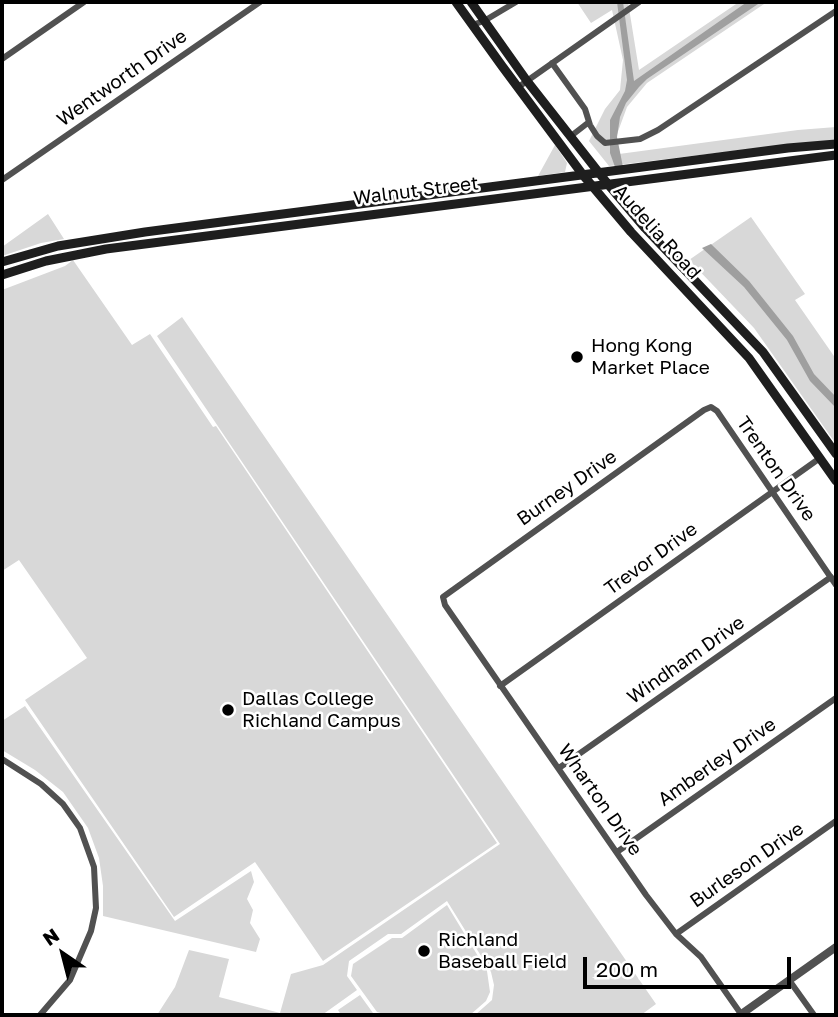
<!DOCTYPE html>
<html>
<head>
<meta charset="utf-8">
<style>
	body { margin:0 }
	#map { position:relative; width:838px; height:1017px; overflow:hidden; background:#fff; font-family:"Golos Text",sans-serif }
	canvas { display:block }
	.frame { position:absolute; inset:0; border:4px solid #000; pointer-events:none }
	.north { position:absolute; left:28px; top:919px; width:70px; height:70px; -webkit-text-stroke:5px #fff; paint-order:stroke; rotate:325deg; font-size:19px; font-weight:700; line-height:28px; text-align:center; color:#000 }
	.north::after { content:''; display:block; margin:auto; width:24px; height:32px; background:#000; clip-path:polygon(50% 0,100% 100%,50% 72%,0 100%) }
	.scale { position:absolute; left:583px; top:957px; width:208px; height:32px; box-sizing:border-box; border:4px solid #000; border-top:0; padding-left:9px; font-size:21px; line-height:24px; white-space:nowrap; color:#000; -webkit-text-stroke:5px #fff; paint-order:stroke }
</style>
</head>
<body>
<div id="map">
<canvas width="838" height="1017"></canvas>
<div class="frame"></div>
<div class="north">N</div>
<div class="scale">200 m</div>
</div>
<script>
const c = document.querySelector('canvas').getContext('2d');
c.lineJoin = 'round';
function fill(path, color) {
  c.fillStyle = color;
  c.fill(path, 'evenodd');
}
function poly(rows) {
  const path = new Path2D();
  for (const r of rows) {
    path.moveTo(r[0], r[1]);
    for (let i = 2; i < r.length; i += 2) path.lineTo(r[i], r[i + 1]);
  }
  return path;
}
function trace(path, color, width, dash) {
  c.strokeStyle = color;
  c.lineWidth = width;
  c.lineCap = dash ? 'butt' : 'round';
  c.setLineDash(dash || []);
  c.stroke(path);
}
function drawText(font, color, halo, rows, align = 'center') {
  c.font = font + ' "Golos Text",sans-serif';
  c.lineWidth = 5;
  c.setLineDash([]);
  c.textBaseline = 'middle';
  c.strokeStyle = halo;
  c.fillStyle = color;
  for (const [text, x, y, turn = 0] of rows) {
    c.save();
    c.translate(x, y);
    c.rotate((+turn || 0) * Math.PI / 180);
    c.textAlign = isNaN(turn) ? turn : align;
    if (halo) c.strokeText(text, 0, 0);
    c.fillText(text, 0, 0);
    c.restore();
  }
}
fill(poly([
	[577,2,628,2,639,70,739,2,767,2,647,83,627,107,616,137,619,154,798,130,836,127,836,141,799,143,609,166,589,141,605,109,620,90,623,60,612,10,591,23],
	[555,145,567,163,565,172,538,176],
	[48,214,64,239,41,243,2,256,2,247],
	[751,217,805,294,795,300,836,359,836,444,754,328,689,260],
	[73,260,132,345,150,334,213,427,216,426,497,843,323,961,255,862,174,917,25,700,87,658,19,560,2,571,2,290,65,266],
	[182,317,656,1004,641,1015,475,1015,492,1000,494,985,491,972,447,901,401,934,388,934,349,961,347,976,357,990,322,1015,157,1015,175,987,189,950,229,959,219,997,280,1013,291,974,323,965,500,844,157,336],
	[25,706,175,921,251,871,254,882,247,899,253,910,250,923,260,939,256,952,103,916,103,886,99,858,88,828,63,792,35,770,2,750,2,721],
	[447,905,487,971,490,992,486,1001,470,1015,388,1015,377,1012,351,976,353,964,392,938,402,938],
	[360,995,373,1013,378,1015,341,1015,338,1010]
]), '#d8d8d8');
fill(poly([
	[617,2,623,2,634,81,747,2,761,2,647,79,639,87,626,103,620,117,617,137,623,167,615,167,610,153,610,120,625,91,627,80],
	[711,244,749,281,793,336,814,374,836,397,836,408,810,381,787,340,744,287,702,248]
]), '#9f9f9f');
trace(poly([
	[472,25,484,21,516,2],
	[2,59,84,2],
	[552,63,585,109,590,125,597,136,605,143,640,139,658,130,836,11],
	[517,88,639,2],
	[571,136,589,122],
	[2,180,260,2],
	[500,686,820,458],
	[2,759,41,784,63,804,80,828,94,867,96,908,91,931,70,980,40,1015],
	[559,768,831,577],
	[617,852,836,698],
	[676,934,836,821],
	[789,980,814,1015],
	[741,1014,701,957,676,934,646,895,445,605,443,597,704,410,711,407,717,411,836,585]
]), '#515151', 6);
trace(poly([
	[740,1015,836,947]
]), '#515151', 8);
trace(poly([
	[456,2,502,66,583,175,631,232,749,358,836,481],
	[471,2,527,81,607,183,645,228,763,352,836,454],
	[2,262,58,246,145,232,788,148,836,144],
	[2,275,46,261,106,249,836,155]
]), '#1e1e1e', 9);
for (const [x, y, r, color] of [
	[577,357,7,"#000"],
	[228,710,7,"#000"],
	[424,951,7,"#000"]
]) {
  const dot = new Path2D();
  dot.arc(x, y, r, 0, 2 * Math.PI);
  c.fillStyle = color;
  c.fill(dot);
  trace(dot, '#fff', 2.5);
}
drawText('19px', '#000', '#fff', [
	["Wentworth Drive",122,78,-35],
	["Walnut Street",416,191,-7],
	["Audelia Road",657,232,48],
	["Trenton Drive",776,469,55],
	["Burney Drive",567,488,-35],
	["Trevor Drive",651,559,-36],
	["Windham Drive",686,660,-35],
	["Amberley Drive",717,762,-35],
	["Wharton Drive",600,800,55],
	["Burleson Drive",747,865,-35]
]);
drawText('19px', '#000', '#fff', [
	["Hong Kong",591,346],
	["Market Place",591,368],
	["Dallas College",242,699],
	["Richland Campus",242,721],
	["Richland",438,940],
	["Baseball Field",438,962]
], 'left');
</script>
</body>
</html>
